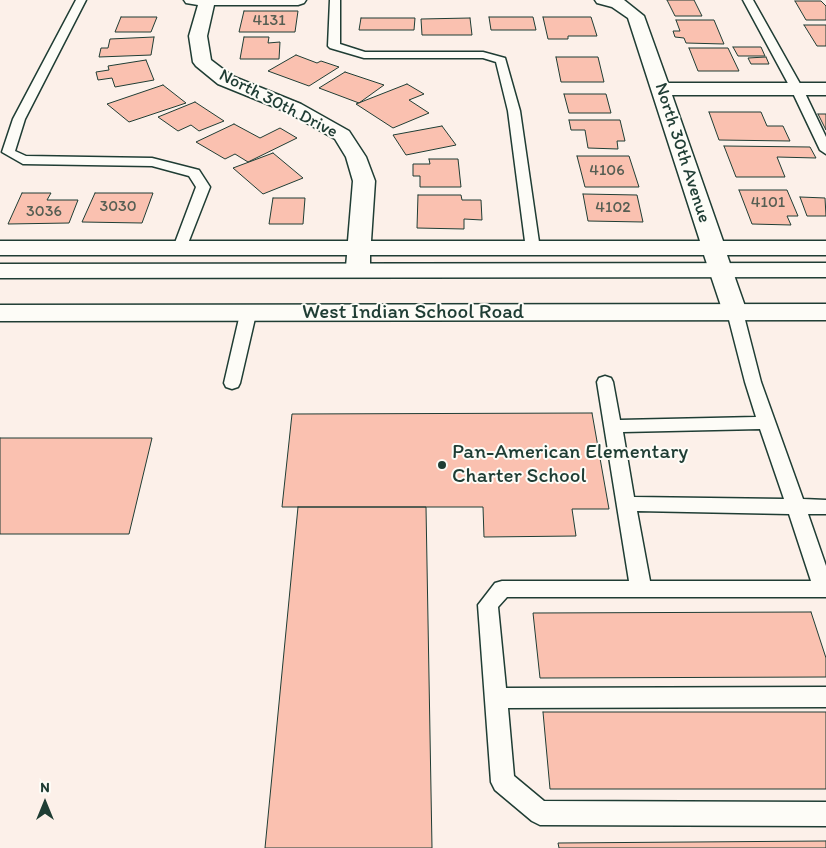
<!DOCTYPE html>
<html>
<head>
<meta charset="utf-8">
<style>
	body { margin:0 }
	#map { position:relative; width:826px; height:848px; overflow:hidden; background:#fcf0e9; font-family:Itim,sans-serif }
	canvas { display:block }
	.north { position:absolute; left:20px; top:778px; width:50px; height:50px; -webkit-text-stroke:4px #fdfcf7; paint-order:stroke; rotate:0deg; font-size:14px; font-weight:700; line-height:20px; text-align:center; color:#1f3d34 }
	.north::after { content:''; display:block; margin:auto; width:18px; height:22px; background:#1f3d34; clip-path:polygon(50% 0,100% 100%,50% 72%,0 100%) }
</style>
</head>
<body>
<div id="map">
<canvas width="826" height="848"></canvas>
<div class="north">N</div>
</div>
<script>
const c = document.querySelector('canvas').getContext('2d');
c.lineJoin = 'round';
function fill(path, color) {
  c.fillStyle = color;
  c.fill(path, 'evenodd');
}
function poly(rows) {
  const path = new Path2D();
  for (const r of rows) {
    path.moveTo(r[0], r[1]);
    for (let i = 2; i < r.length; i += 2) path.lineTo(r[i], r[i + 1]);
  }
  return path;
}
function trace(path, color, width, dash) {
  c.strokeStyle = color;
  c.lineWidth = width;
  c.lineCap = dash ? 'butt' : 'round';
  c.setLineDash(dash || []);
  c.stroke(path);
}
function drawText(font, color, halo, rows, align = 'center') {
  c.font = font + ' Itim,sans-serif';
  c.lineWidth = 4;
  c.setLineDash([]);
  c.textBaseline = 'middle';
  c.strokeStyle = halo;
  c.fillStyle = color;
  for (const [text, x, y, turn = 0] of rows) {
    c.save();
    c.translate(x, y);
    c.rotate((+turn || 0) * Math.PI / 180);
    c.textAlign = isNaN(turn) ? turn : align;
    if (halo) c.strokeText(text, 0, 0);
    c.fillText(text, 0, 0);
    c.restore();
  }
}
const building = poly([
	[667,0,694,0,702,16,675,16,667,0],
	[795,1,821,1,826,6,826,20,806,20,795,1],
	[244,11,298,11,295,32,239,32,244,11],
	[121,17,157,17,151,32,115,32,121,17],
	[489,17,533,17,536,30,491,30,489,17],
	[543,17,591,17,597,36,568,36,568,39,548,39,543,17],
	[361,18,415,18,414,30,359,30,361,18],
	[470,18,472,35,422,35,421,19,470,18],
	[676,20,714,20,724,44,686,43,684,38,675,37,673,31,680,31,676,20],
	[804,25,826,25,826,46,817,46,804,25],
	[154,37,151,55,99,57,101,48,108,48,110,39,154,37],
	[244,37,269,37,268,43,280,42,279,59,240,59,244,37],
	[733,47,761,47,765,56,738,56,733,47],
	[689,48,728,48,739,71,698,71,689,48],
	[296,55,317,63,321,61,339,67,309,86,268,71,296,55],
	[556,57,598,57,604,82,561,82,556,57],
	[766,57,769,64,751,64,748,58,766,57],
	[146,60,154,80,115,87,112,78,98,80,96,72,109,70,108,66,146,60],
	[345,72,384,85,359,103,319,88,345,72],
	[407,84,424,94,409,100,429,113,393,128,356,104,407,84],
	[163,85,186,103,129,122,107,104,163,85],
	[564,94,606,94,611,113,569,113,564,94],
	[195,102,224,121,199,131,191,125,178,131,158,117,195,102],
	[709,112,761,112,767,126,783,126,790,141,719,140,709,112],
	[818,114,826,114,826,130,818,114],
	[569,120,620,120,625,141,617,141,618,149,588,148,585,130,571,130,569,120],
	[234,124,260,138,280,128,297,138,248,162,235,154,225,159,196,142,234,124],
	[442,126,456,145,406,155,393,135,442,126],
	[724,146,810,147,816,158,777,157,785,177,736,177,724,146],
	[273,153,303,178,263,194,233,168,273,153],
	[577,156,629,156,639,187,585,187,577,156],
	[429,159,458,159,461,187,420,187,420,176,413,176,413,164,430,164,429,159],
	[739,190,787,190,798,216,787,216,791,225,752,224,739,190],
	[22,193,51,193,47,200,78,200,69,223,8,224,22,193],
	[95,193,153,193,142,223,82,222,95,193],
	[583,194,637,195,643,222,588,221,583,194],
	[418,195,461,195,462,200,481,200,482,220,464,219,464,229,417,228,418,195],
	[800,197,825,198,826,216,807,216,800,197],
	[273,198,305,198,303,224,269,224,273,198],
	[592,413,609,509,572,509,576,536,484,537,483,507,282,507,292,414,592,413],
	[0,438,152,438,129,534,0,534,0,438],
	[298,507,426,507,432,848,265,848,298,507],
	[811,612,826,658,826,677,540,678,533,613,811,612],
	[543,712,826,712,826,789,550,789,543,712],
	[826,841,826,848,559,848,558,843,826,841]
]);
fill(building, '#fac1b0');
trace(building, '#1f3d34', 1);
const service = poly([
	[76,0,86,0,25,119,15,151,26,156,152,158,199,170,210,187,185,251,180,252,175,251,173,248,196,187,189,176,152,166,23,164,2,152,13,119,76,0],
	[330,0,340,0,340,44,365,52,483,52,505,58,520,111,540,249,538,252,528,252,526,249,508,111,496,62,483,58,364,58,330,48,328,46,330,0],
	[743,0,753,0,803,89,826,137,826,154,820,150,791,89,743,0],
	[735,307,741,308,743,312,761,382,803,499,826,500,826,514,808,514,826,566,826,597,507,597,498,607,506,688,826,687,826,707,508,708,514,776,544,801,826,802,826,826,540,825,532,821,495,790,491,782,478,605,495,583,502,581,629,581,597,382,599,378,605,376,611,378,613,382,620,420,756,417,745,382,727,312,729,308,735,307],
	[760,429,784,499,634,497,623,432,760,429],
	[637,511,789,514,811,581,650,581,637,511],
	[248,309,254,310,256,314,240,383,238,387,232,389,226,387,224,383,240,314,242,310,248,309]
]);
const minor = poly([
	[184,0,306,0,304,3,298,5,214,5,207,36,211,60,232,76,301,104,349,131,366,157,375,181,371,241,700,241,628,18,612,7,597,3,595,0,624,0,644,16,668,83,826,83,826,95,672,95,723,241,826,241,826,255,727,255,747,312,744,318,735,320,726,318,723,312,704,255,370,255,370,267,366,272,358,274,350,272,346,267,347,255,0,255,0,241,348,241,353,181,346,157,335,139,287,112,218,84,196,66,193,62,189,36,198,5,186,3,184,0]
]);
const secondary = poly([
	[826,263,826,277,0,278,0,264,826,263],
	[826,304,826,320,0,321,0,305,826,304]
]);
trace(service, '#1f3d34', 3);
trace(minor, '#1f3d34', 3);
trace(secondary, '#1f3d34', 3);
fill(service, '#fdfcf7');
fill(minor, '#fdfcf7');
fill(secondary, '#fdfcf7');
for (const [x, y, r, color] of [
	[442,465,5,"#1f3d34"]
]) {
  const dot = new Path2D();
  dot.arc(x, y, r, 0, 2 * Math.PI);
  c.fillStyle = color;
  c.fill(dot);
  trace(dot, '#fdfcf7', 2);
}
drawText('16px', '#565e53', null, [
	["4131",269,21],
	["4106",607,171],
	["4101",768,203],
	["3030",118,207],
	["4102",613,208],
	["3036",44,212]
]);
drawText('18px', '#1f3d34', '#fdfcf7', [
	["North 30th Drive",278,104,27],
	["North 30th Avenue",682,153,72]
]);
drawText('21px', '#1f3d34', '#fdfcf7', [
	["West Indian School Road",413,313]
]);
drawText('21px', '#1f3d34', '#fdfcf7', [
	["Pan-American Elementary",452,453],
	["Charter School",452,477]
], 'left');
</script>
</body>
</html>
